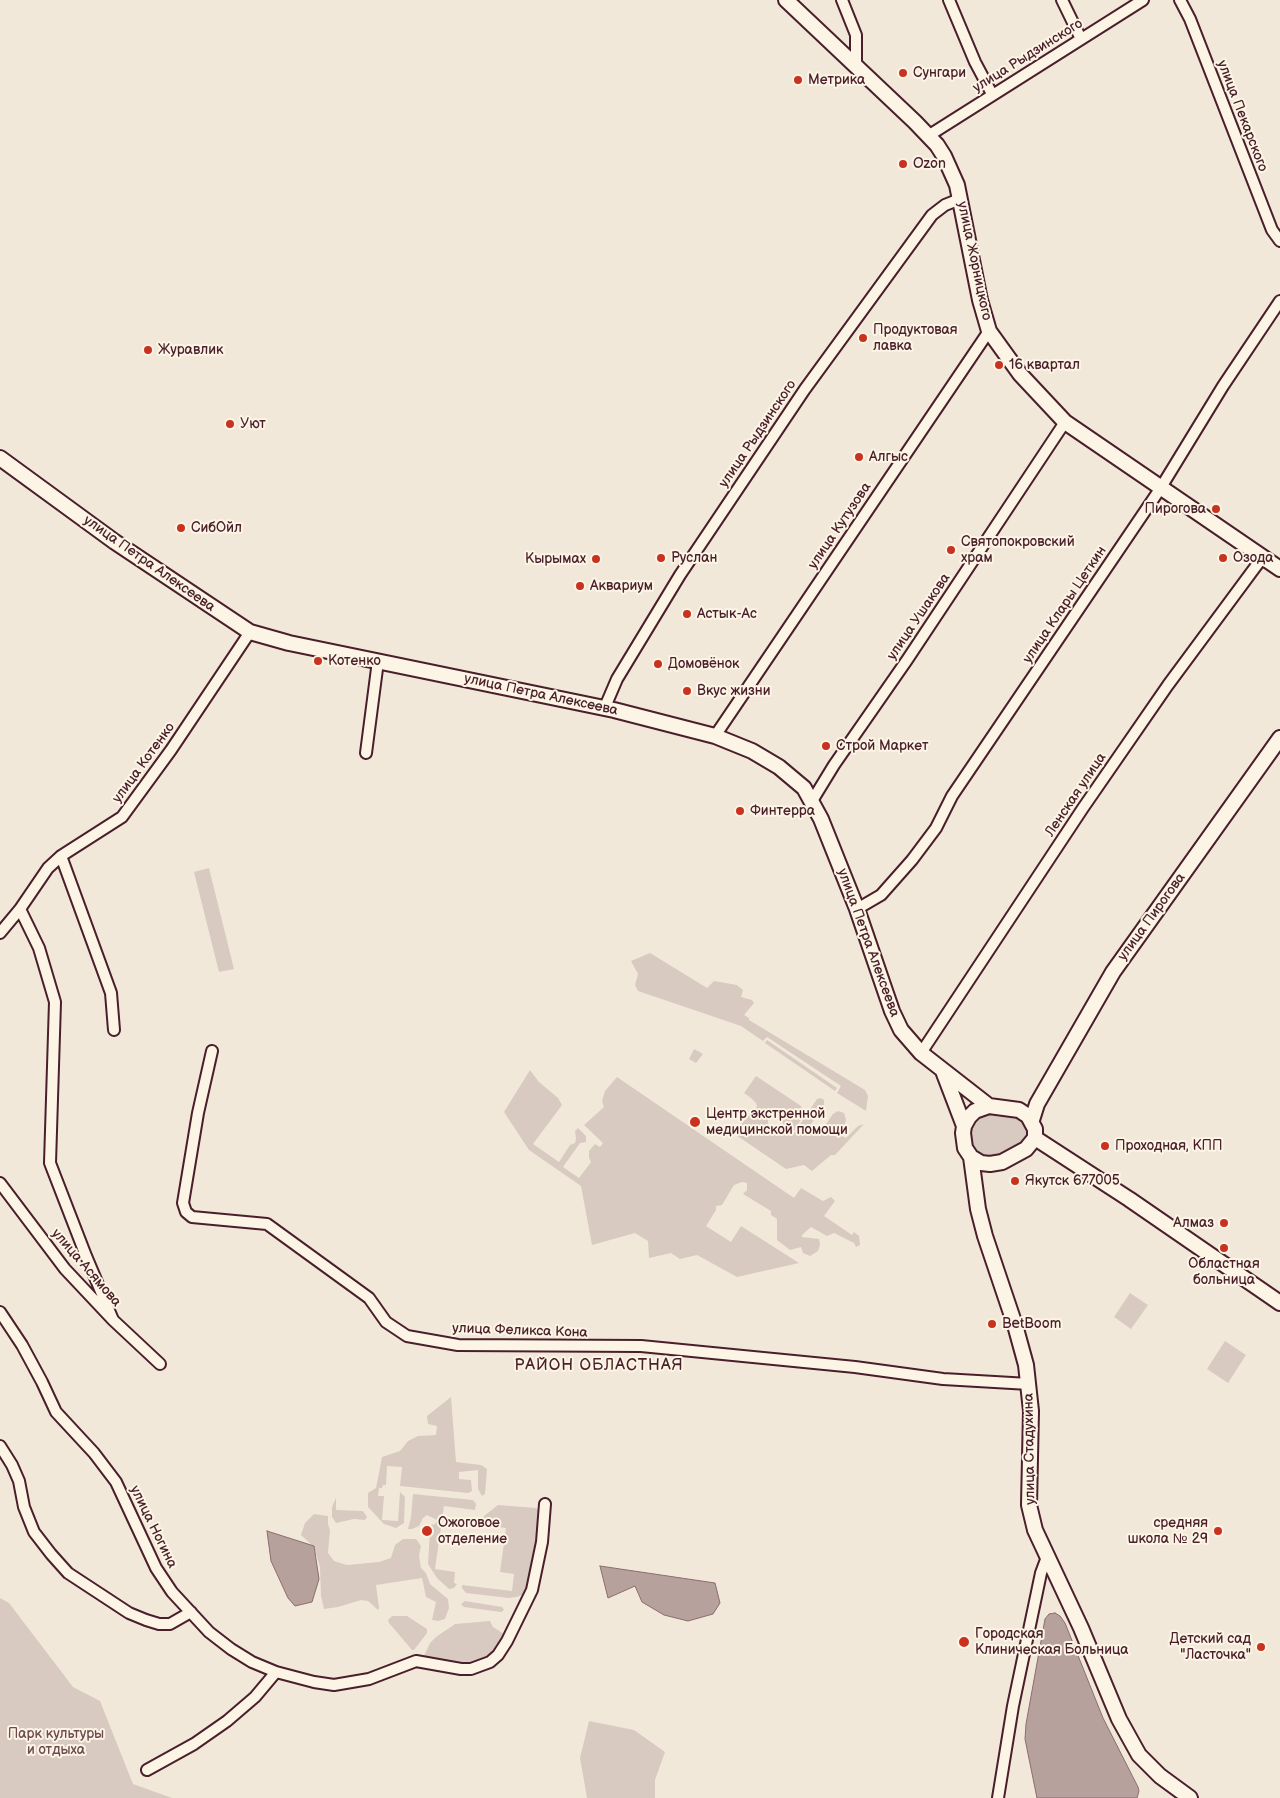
<!DOCTYPE html>
<html>
<head>
<meta charset="utf-8">
<style>
	body { margin:0 }
	canvas { display:block; background:#f1e8da }
</style>
</head>
<body>
<canvas width="1280" height="1798"></canvas>
<script>
const c = document.querySelector('canvas').getContext('2d');
c.lineJoin = 'round';
function fill(path, color) {
  c.fillStyle = color;
  c.fill(path, 'evenodd');
}
function poly(rows) {
  const path = new Path2D();
  for (const r of rows) {
    path.moveTo(r[0], r[1]);
    for (let i = 2; i < r.length; i += 2) path.lineTo(r[i], r[i + 1]);
  }
  return path;
}
function trace(path, color, width, dash) {
  c.strokeStyle = color;
  c.lineWidth = width;
  c.lineCap = dash ? 'butt' : 'round';
  c.setLineDash(dash || []);
  c.stroke(path);
}
function drawText(font, color, halo, rows, align = 'center') {
  c.font = font + ' "Balsamiq Sans",sans-serif';
  c.lineWidth = 4;
  c.setLineDash([]);
  c.textBaseline = 'middle';
  c.strokeStyle = halo;
  c.fillStyle = color;
  for (const [text, x, y, turn = 0] of rows) {
    c.save();
    c.translate(x, y);
    c.rotate((+turn || 0) * Math.PI / 180);
    c.textAlign = isNaN(turn) ? turn : align;
    if (halo) c.strokeText(text, 0, 0);
    c.fillText(text, 0, 0);
    c.restore();
  }
}
fill(poly([
	[209,868,234,969,219,972,194,872],
	[650,953,707,988,714,981,737,985,743,990,741,997,752,1000,754,1003,744,1015,749,1018,749,1020,865,1090,868,1096,866,1111,837,1093,841,1086,767,1037,763,1041,741,1026,638,991,635,985,638,974,631,961],
	[767,1040,837,1088,835,1091,765,1043],
	[694,1049,703,1054,696,1063,689,1059],
	[530,1070,539,1082,558,1098,562,1105,533,1144,559,1162,570,1145,575,1143,576,1139,575,1131,578,1128,586,1136,586,1142,580,1143,563,1167,579,1178,591,1162,589,1158,589,1151,595,1144,600,1147,603,1143,584,1125,604,1107,602,1101,605,1091,617,1077,794,1198,801,1188,823,1201,831,1197,835,1201,824,1216,852,1235,854,1232,859,1236,860,1245,856,1247,854,1243,834,1233,827,1236,811,1227,802,1235,802,1237,819,1239,820,1245,818,1251,810,1256,803,1253,801,1247,790,1250,777,1240,777,1219,771,1215,771,1211,743,1194,747,1190,747,1183,742,1182,734,1185,722,1205,716,1206,716,1210,706,1226,731,1242,741,1226,799,1263,737,1277,697,1255,680,1259,671,1253,649,1258,648,1241,635,1233,592,1245,581,1186,529,1150,504,1112],
	[756,1076,801,1106,802,1109,803,1116,794,1131,783,1124,781,1117,778,1115,773,1115,768,1120,768,1124,773,1129,777,1130,780,1127,793,1135,817,1099,821,1098,824,1100,824,1105,809,1127,819,1134,833,1114,838,1111,844,1113,846,1120,844,1126,837,1134,846,1138,858,1126,864,1124,835,1155,831,1155,812,1171,804,1165,786,1169,733,1133,757,1107,756,1103,751,1098,744,1093],
	[991,1113,1018,1117,1025,1122,1028,1129,1028,1137,1022,1144,999,1156,990,1158,979,1154,972,1147,969,1136,971,1127,978,1118],
	[1130,1293,1148,1305,1131,1329,1114,1317],
	[1225,1341,1246,1355,1228,1383,1207,1369],
	[451,1397,456,1462,481,1465,487,1469,485,1494,482,1496,478,1489,478,1470,459,1472,459,1479,471,1480,472,1491,468,1493,400,1486,402,1467,387,1466,386,1485,383,1485,382,1488,379,1488,378,1496,384,1496,382,1520,398,1521,400,1492,405,1497,404,1523,396,1528,384,1524,368,1507,368,1493,376,1488,382,1457,400,1451,408,1441,418,1436,436,1435,437,1426,428,1424,427,1416],
	[413,1494,473,1500,476,1504,475,1510,444,1506,435,1569,455,1572,454,1583,457,1584,454,1588,449,1589,437,1578,428,1564,430,1531,431,1525,435,1524,437,1520,427,1515,423,1518,419,1526,412,1529,408,1529,411,1517],
	[336,1498,336,1510,363,1511,367,1517,365,1520,354,1519,336,1523,332,1517,332,1507],
	[498,1505,536,1508,540,1511,537,1545,526,1594,516,1597,509,1598,466,1593,462,1588,462,1585,512,1591,514,1574,500,1572,506,1528,483,1525,484,1516],
	[314,1514,328,1516,328,1524,330,1530,328,1553,334,1561,347,1565,379,1562,391,1558,395,1545,403,1539,416,1539,421,1546,419,1556,421,1568,426,1573,430,1584,448,1599,449,1608,445,1619,438,1621,432,1620,436,1602,426,1597,422,1578,376,1585,379,1608,378,1610,368,1601,361,1600,338,1607,324,1609,321,1596,320,1567,314,1547,301,1535,305,1523],
	[0,1598,9,1603,73,1687,100,1701,133,1784,172,1798,0,1798],
	[465,1601,502,1607,504,1610,501,1612,464,1607,461,1604],
	[392,1616,407,1616,427,1629,427,1633,414,1650,412,1650,389,1623,388,1620],
	[490,1621,493,1627,504,1634,504,1637,492,1655,483,1662,463,1666,435,1661,424,1656,430,1643,436,1637,455,1624],
	[589,1721,634,1730,665,1752,655,1780,655,1798,587,1798,580,1758]
]), '#d8cac0');
const water = poly([
	[267,1531,314,1546,319,1579,312,1602,295,1606,288,1598,271,1561,267,1531],
	[600,1566,715,1583,720,1603,713,1614,688,1621,664,1615,642,1602,635,1586,608,1598,600,1566],
	[1055,1613,1060,1616,1065,1623,1103,1718,1138,1787,1139,1791,1137,1798,1037,1798,1025,1739,1026,1724,1045,1619,1049,1614,1055,1613]
]);
fill(water, '#b6a19c');
trace(water, '#8b6d6f', 1);
const street = poly([
	[842,0,856,35,856,66],
	[949,0,975,62,992,94],
	[1062,0,1081,39],
	[1180,0,1190,19,1272,230,1280,241],
	[928,136,1143,0],
	[605,707,617,679,680,575,805,389,932,215,945,205,960,199],
	[715,736,989,331],
	[366,753,378,661],
	[812,801,834,765,907,660,1065,422],
	[61,856,111,993,114,1030],
	[20,909,39,948,55,1002,50,1163,86,1256,113,1320],
	[857,909,881,895,912,860,936,828,952,796,1160,489,1223,386,1280,301],
	[0,933,20,909,48,868,61,856,122,817,171,750,250,632],
	[212,1051,198,1113,183,1203,186,1212,192,1217,267,1224,369,1298,386,1322,407,1336,458,1345,641,1346,855,1367,943,1379,1029,1384],
	[921,1053,1083,808,1168,685,1262,558],
	[0,1183,65,1269,113,1320,160,1364],
	[0,1312,22,1345,42,1382,56,1412,94,1453,116,1482,156,1568,172,1592,209,1632,231,1649,252,1662,276,1672,314,1682,334,1685,369,1679,416,1661,461,1669,471,1669,490,1662,498,1655,507,1641,532,1590,542,1542,545,1504],
	[0,1446,12,1465,19,1481,24,1507,34,1532,51,1554,68,1573,129,1613,146,1620,159,1624,170,1624,191,1612],
	[147,1770,194,1744,227,1721,255,1697,276,1672],
	[998,1798,1013,1706,1041,1573,1047,1557]
]);
const secondary = poly([
	[786,0,915,122,937,145,944,156,957,185,980,300,989,331,1020,374,1065,422,1280,569],
	[0,458,115,542,250,632,289,643,614,710,715,736,752,751,779,767,804,788,821,819,857,909,892,1011,901,1030,921,1053,989,1106],
	[943,1071,964,1126],
	[989,1106,1019,1110,1028,1116,1035,1129,1035,1138,1026,1149,1002,1162,990,1164,981,1163,971,1157,965,1148,963,1133,964,1126,969,1117,975,1111,989,1106],
	[1032,1120,1037,1104,1113,972,1280,738],
	[1035,1138,1129,1199,1280,1303],
	[971,1157,978,1209,985,1236,1015,1325,1026,1365,1031,1411,1029,1505,1035,1530,1081,1628,1119,1719,1139,1755,1160,1776,1190,1798]
]);
trace(street, '#4a1f2b', 14);
trace(secondary, '#4a1f2b', 18);
trace(street, '#fcf5e5', 10);
trace(secondary, '#fcf5e5', 14);
for (const [x, y, r, color] of [
	[903,73,5,"#c8321e"],
	[798,80,5,"#c8321e"],
	[903,164,5,"#c8321e"],
	[863,338,5,"#c8321e"],
	[148,350,5,"#c8321e"],
	[999,365,5,"#c8321e"],
	[230,424,5,"#c8321e"],
	[859,457,5,"#c8321e"],
	[1216,509,5,"#c8321e"],
	[181,528,5,"#c8321e"],
	[951,550,5,"#c8321e"],
	[661,558,5,"#c8321e"],
	[1223,558,5,"#c8321e"],
	[596,559,5,"#c8321e"],
	[580,586,5,"#c8321e"],
	[687,614,5,"#c8321e"],
	[318,661,5,"#c8321e"],
	[658,664,5,"#c8321e"],
	[687,691,5,"#c8321e"],
	[826,746,5,"#c8321e"],
	[740,811,5,"#c8321e"],
	[695,1122,6,"#c8321e"],
	[1105,1146,5,"#c8321e"],
	[1015,1181,5,"#c8321e"],
	[1224,1223,5,"#c8321e"],
	[1224,1248,5,"#c8321e"],
	[992,1324,5,"#c8321e"],
	[427,1531,6,"#c8321e"],
	[1218,1531,5,"#c8321e"],
	[964,1642,6,"#c8321e"],
	[1261,1647,5,"#c8321e"]
]) {
  const dot = new Path2D();
  dot.arc(x, y, r, 0, 2 * Math.PI);
  c.fillStyle = color;
  c.fill(dot);
  trace(dot, '#fcf5e5', 2);
}
drawText('14px', '#4a1f2b', '#fcf5e5', [
	["улица Рыдзинского",1028,56,-32],
	["улица Пекарского",1242,116,69],
	["улица Жорницкого",974,261,78],
	["улица Рыдзинского",758,434,-56],
	["улица Кутузова",840,526,-56],
	["улица Петра Алексеева",149,564,35],
	["улица Клары Цеткин",1065,605,-56],
	["улица Ушакова",919,617,-56],
	["улица Петра Алексеева",541,695,12],
	["улица Котенко",144,763,-54],
	["Ленская улица",1076,795,-56],
	["улица Пирогова",1152,917,-54],
	["улица Петра Алексеева",868,943,70],
	["улица Асямова",86,1268,49],
	["улица Феликса Кона",520,1331,2],
	["улица Стадухина",1030,1449,-91],
	["улица Ногина",153,1527,64]
]);
drawText('14px', '#4a1f2b', '#fcf5e5', [
	["Сунгари",913,73],
	["Метрика",808,80],
	["Ozon",913,164],
	["Продуктовая",873,330],
	["лавка",873,346],
	["Журавлик",158,350],
	["16 квартал",1009,365],
	["Уют",240,424],
	["Алгыс",869,457],
	["Пирогова",1206,509,"right"],
	["СибОйл",191,528],
	["Святопокровский",961,542],
	["храм",961,558],
	["Руслан",671,558],
	["Озода",1233,558],
	["Кырымах",586,559,"right"],
	["Аквариум",590,586],
	["Астык-Ас",697,614],
	["Котенко",328,661],
	["Домовёнок",668,664],
	["Вкус жизни",697,691],
	["Строй Маркет",836,746],
	["Финтерра",750,811],
	["Центр экстренной",706,1114],
	["медицинской помощи",706,1130],
	["Проходная, КПП",1115,1146],
	["Якутск 677005",1025,1181],
	["Алмаз",1214,1223,"right"],
	["Областная",1224,1264,"center"],
	["больница",1224,1280,"center"],
	["BetBoom",1002,1324],
	["Ожоговое",438,1523],
	["отделение",438,1539],
	["средняя",1208,1523,"right"],
	["школа № 29",1208,1539,"right"],
	["Городская",975,1634],
	["Клиническая Больница",975,1650],
	["Детский сад",1251,1639,"right"],
	["\"Ласточка\"",1251,1655,"right"]
], 'left');
drawText('14px', '#6e4a50', '#fcf5e5', [
	["Парк культуры",56,1734],
	["и отдыха",56,1750]
]);
c.letterSpacing = '1px';
drawText('16px', '#4a1f2b', '#fcf5e5', [
	["РАЙОН ОБЛАСТНАЯ",599,1366]
]);
c.letterSpacing = '0px';
</script>
</body>
</html>
